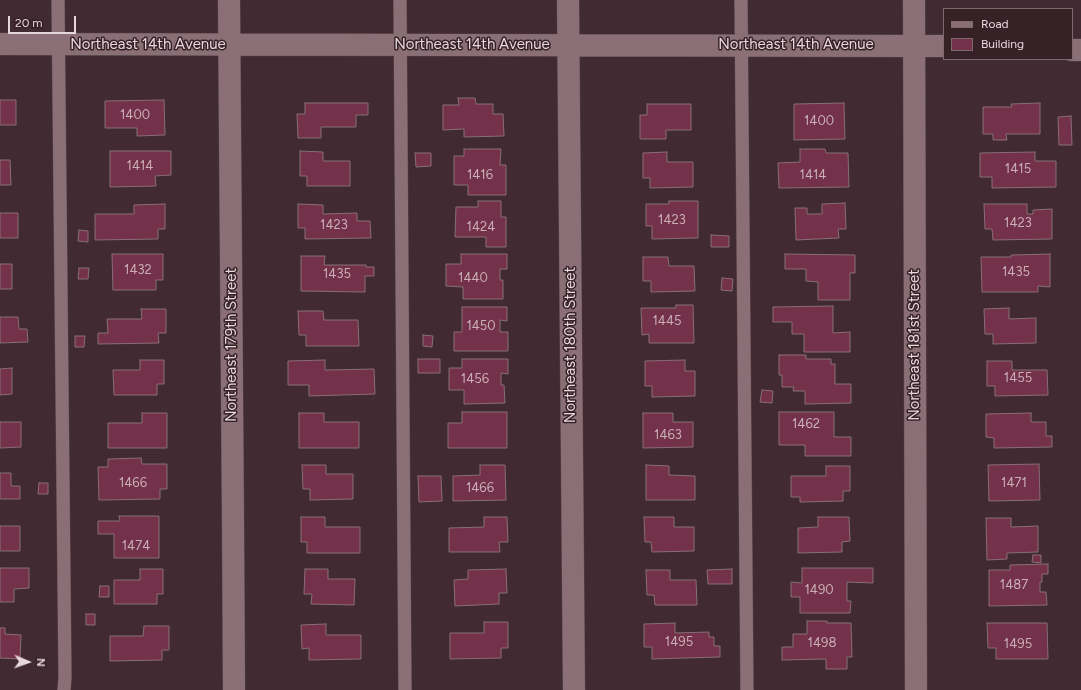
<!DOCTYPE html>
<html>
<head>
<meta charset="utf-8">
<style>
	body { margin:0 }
	#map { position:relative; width:1081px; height:690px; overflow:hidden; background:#412a31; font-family:Figtree,sans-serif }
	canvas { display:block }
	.legend { position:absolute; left:943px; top:8px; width:130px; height:52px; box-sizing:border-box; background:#362127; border:1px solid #7d6a6f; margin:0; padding:5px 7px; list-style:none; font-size:12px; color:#e7d7dc }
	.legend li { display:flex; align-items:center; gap:8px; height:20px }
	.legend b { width:20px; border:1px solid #7d6a6f }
	.north { position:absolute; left:8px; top:642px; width:40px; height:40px; -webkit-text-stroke:3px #362127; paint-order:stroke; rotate:92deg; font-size:11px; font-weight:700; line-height:16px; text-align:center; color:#e7d7dc }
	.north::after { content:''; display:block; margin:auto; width:14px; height:18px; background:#e7d7dc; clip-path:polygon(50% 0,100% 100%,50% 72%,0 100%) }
	.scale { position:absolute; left:8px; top:16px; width:68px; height:18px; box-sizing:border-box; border:2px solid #e7d7dc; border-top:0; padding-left:5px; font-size:12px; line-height:14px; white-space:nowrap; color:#e7d7dc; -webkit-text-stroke:3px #362127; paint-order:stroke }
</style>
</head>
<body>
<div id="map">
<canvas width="1081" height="690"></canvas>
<ul class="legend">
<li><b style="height:5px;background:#8a6f77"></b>Road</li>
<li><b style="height:11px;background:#74324a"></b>Building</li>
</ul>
<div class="north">N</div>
<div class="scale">20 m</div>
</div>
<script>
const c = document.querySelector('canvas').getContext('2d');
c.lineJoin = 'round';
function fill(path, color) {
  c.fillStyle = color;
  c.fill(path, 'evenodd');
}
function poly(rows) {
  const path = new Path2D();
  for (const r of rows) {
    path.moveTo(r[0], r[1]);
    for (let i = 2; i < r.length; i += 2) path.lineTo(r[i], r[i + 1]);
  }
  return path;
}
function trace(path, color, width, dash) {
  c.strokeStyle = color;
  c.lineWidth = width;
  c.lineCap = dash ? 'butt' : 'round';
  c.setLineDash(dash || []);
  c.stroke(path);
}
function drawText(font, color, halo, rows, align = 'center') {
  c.font = font + ' Figtree,sans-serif';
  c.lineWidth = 3;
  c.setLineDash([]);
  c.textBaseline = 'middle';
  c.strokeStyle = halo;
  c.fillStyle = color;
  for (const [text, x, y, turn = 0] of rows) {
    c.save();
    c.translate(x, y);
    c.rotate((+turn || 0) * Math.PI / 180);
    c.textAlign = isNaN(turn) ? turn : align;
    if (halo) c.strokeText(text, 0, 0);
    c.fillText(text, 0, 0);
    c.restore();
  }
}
const building = poly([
	[458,98,475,98,476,104,493,104,493,114,503,114,504,136,464,137,464,129,443,130,443,105,459,105,458,98],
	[0,100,16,100,16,125,0,125,0,100],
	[164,100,165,135,137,136,137,128,105,128,105,101,164,100],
	[305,103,368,103,368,115,356,115,356,127,321,127,321,138,298,138,297,114,305,114,305,103],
	[844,103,845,139,794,140,794,104,844,103],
	[1040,103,1040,134,1006,134,1007,140,993,140,993,134,983,134,983,107,1012,107,1011,104,1040,103],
	[647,104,691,104,691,130,666,130,666,139,640,139,640,115,647,115,647,104],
	[1071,116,1072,145,1059,145,1058,117,1071,116],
	[464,149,501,149,500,165,506,165,506,195,468,195,468,185,454,185,454,156,464,156,464,149],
	[800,149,825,149,826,153,848,153,849,187,779,188,778,163,800,162,800,149],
	[110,151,171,151,171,175,155,176,156,186,110,187,110,151],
	[300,151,323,152,323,161,350,161,350,186,307,186,307,176,300,176,300,151],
	[667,152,667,162,693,162,693,187,650,188,650,178,643,178,643,153,667,152],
	[1035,152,1035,161,1056,161,1056,187,992,188,992,177,980,177,980,153,1035,152],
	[415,153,431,153,431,166,416,167,415,153],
	[0,160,10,160,11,185,0,185,0,160],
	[478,201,501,201,501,217,506,217,506,247,486,247,486,237,455,237,456,207,478,207,478,201],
	[669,201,698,201,698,238,652,239,652,226,646,226,646,204,669,204,669,201],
	[845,203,846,229,838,229,839,238,796,240,795,208,807,208,807,214,822,214,822,204,845,203],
	[165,204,165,229,158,229,158,239,95,240,95,214,134,214,134,205,165,204],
	[298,204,323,205,323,214,357,213,357,221,370,221,371,238,305,239,305,228,298,228,298,204],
	[984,204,1027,204,1027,214,1033,214,1033,210,1052,209,1052,239,993,240,992,229,985,229,984,204],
	[0,213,18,213,18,238,0,238,0,213],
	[79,230,88,231,88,242,78,241,79,230],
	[711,235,729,236,729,247,711,247,711,235],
	[112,254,163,254,163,280,156,280,156,290,113,290,112,254],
	[461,254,507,254,507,269,500,269,500,280,503,280,503,299,463,299,463,287,446,286,446,264,461,264,461,254],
	[785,254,855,255,855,273,850,273,850,300,818,300,818,282,806,281,806,269,785,269,785,254],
	[1050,254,1050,287,1038,286,1038,292,982,292,981,257,1011,257,1011,255,1050,254],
	[301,256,325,256,324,265,366,265,366,267,374,267,374,276,365,276,365,292,301,291,301,256],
	[643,257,668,257,669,266,694,266,695,291,651,292,651,281,643,281,643,257],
	[0,264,12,264,12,289,0,289,0,264],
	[79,268,89,268,88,279,78,279,79,268],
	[722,278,733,279,732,291,721,290,722,278],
	[676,305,693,305,694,343,649,343,649,334,642,335,641,308,676,308,676,305],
	[833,306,833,333,850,332,850,352,804,352,804,334,792,334,792,322,773,322,773,307,833,306],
	[462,307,507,307,507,321,500,320,500,332,508,332,508,351,454,351,454,332,462,332,462,307],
	[1009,308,1009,319,1036,318,1036,343,993,344,993,334,985,334,984,309,1009,308],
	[141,309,166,309,166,333,158,333,159,343,98,344,98,333,108,333,107,319,142,319,141,309],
	[298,311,323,311,324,320,358,320,359,346,306,346,306,335,299,335,298,311],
	[0,317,18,317,19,329,27,329,28,342,0,343,0,317],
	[423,335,433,336,432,347,423,346,423,335],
	[75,336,85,336,84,347,75,347,75,336],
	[779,355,806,355,806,359,831,359,831,364,835,364,835,384,851,384,851,403,805,404,805,391,793,391,794,387,782,387,782,375,779,375,779,355],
	[418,359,440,359,440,373,418,373,418,359],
	[462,359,508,359,508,374,501,373,501,385,504,385,505,403,464,404,464,390,449,390,449,368,462,368,462,359],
	[140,360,164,360,164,384,157,384,157,395,114,395,113,370,140,370,140,360],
	[325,360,325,370,374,369,375,394,309,396,309,385,288,385,288,361,325,360],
	[685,360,685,371,695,371,695,396,652,397,652,386,645,386,645,361,685,360],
	[987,361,1012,361,1012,370,1047,370,1048,395,995,396,995,386,987,386,987,361],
	[12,368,12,394,0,395,0,369,12,368],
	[762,390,773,391,772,403,760,402,762,390],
	[462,412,507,412,507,448,448,448,448,423,462,423,462,412],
	[779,412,834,412,834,437,851,437,851,456,805,456,805,445,779,445,779,412],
	[142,413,167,413,167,448,108,448,108,423,142,423,142,413],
	[299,413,324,413,324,422,359,422,359,448,299,448,299,413],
	[643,413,673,413,673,422,693,422,693,447,643,448,643,413],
	[1031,413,1031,422,1046,422,1046,436,1052,436,1052,447,994,448,994,438,986,437,986,414,1031,413],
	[0,422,21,422,21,447,0,448,0,422],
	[141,458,142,464,167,464,167,489,160,489,160,499,99,500,98,467,108,467,108,459,141,458],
	[1039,464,1040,500,989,501,988,465,1039,464],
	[302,465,326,465,326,474,353,474,353,499,310,500,310,489,303,489,302,465],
	[480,465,505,465,506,500,453,501,453,476,480,475,480,465],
	[646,465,669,466,669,475,695,476,695,500,646,500,646,465],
	[826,466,850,466,850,491,843,491,843,501,800,502,800,497,791,497,791,476,826,476,826,466],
	[0,473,11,473,11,486,20,486,20,499,0,499,0,473],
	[418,476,441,476,442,501,419,502,418,476],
	[39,483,48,483,48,494,38,494,39,483],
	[119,516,159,516,159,558,114,558,114,534,98,534,98,521,120,521,119,516],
	[301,517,325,517,325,527,360,527,360,553,307,553,307,542,301,542,301,517],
	[484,517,507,517,508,542,499,542,500,552,449,552,449,528,484,527,484,517],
	[644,517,674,517,674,527,694,527,694,551,652,552,651,542,645,542,644,517],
	[818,517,849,517,850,541,842,542,842,552,798,553,798,528,818,527,818,517],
	[986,518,1011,518,1011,527,1038,526,1038,552,1007,553,1007,559,987,560,986,518],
	[0,526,20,526,20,551,0,551,0,526],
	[1033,555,1041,555,1041,563,1032,562,1033,555],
	[1048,564,1048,574,1042,574,1042,582,1040,582,1040,592,1046,592,1047,605,989,606,989,570,1010,570,1010,565,1048,564],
	[0,568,29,568,29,588,14,589,14,602,0,602,0,568],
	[802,568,873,568,873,583,847,582,847,601,851,601,850,613,800,613,800,597,791,597,791,582,802,583,802,568],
	[140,569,163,569,163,594,157,594,157,604,114,604,114,580,140,580,140,569],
	[305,569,328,569,328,579,355,579,354,605,311,604,312,594,304,594,305,569],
	[506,569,507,593,499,593,499,604,455,606,454,580,468,579,468,570,506,569],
	[732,569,732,584,708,584,707,570,732,569],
	[646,570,670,570,670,580,696,580,697,605,655,605,654,595,647,595,646,570],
	[100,586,109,586,109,597,99,597,100,586],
	[86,614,95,614,95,625,86,625,86,614],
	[807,621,827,621,827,623,851,623,852,657,847,657,847,669,826,669,826,659,782,660,782,647,793,647,793,634,807,634,807,621],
	[484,622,508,622,508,648,501,648,501,658,450,659,450,633,484,633,484,622],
	[675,623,675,633,709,632,709,637,714,637,714,646,720,646,720,657,652,659,652,647,644,647,644,624,675,623],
	[987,623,1047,623,1048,659,996,659,996,648,988,648,987,623],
	[326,624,326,635,361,635,361,659,309,660,309,648,302,649,301,625,326,624],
	[144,626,169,626,169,650,162,650,162,660,110,661,110,636,143,636,144,626],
	[0,628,5,628,5,634,21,635,20,659,0,658,0,628]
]);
fill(building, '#74324a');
trace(building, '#886e76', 1);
const lane = poly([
	[58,0,65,677,64,690],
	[400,0,405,690],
	[741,0,747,690]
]);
const street = poly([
	[229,0,233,522,234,690],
	[568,0,574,690],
	[914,0,916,690],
	[0,44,914,46,944,46],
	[1072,50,1081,50]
]);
trace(lane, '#59464c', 14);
trace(street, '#59464c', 23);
trace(lane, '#8a6f77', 13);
trace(street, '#8a6f77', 22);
drawText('13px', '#caaeb8', null, [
	["1400",135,115],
	["1400",819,121],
	["1414",140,166],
	["1415",1018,169],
	["1416",480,175],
	["1414",813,175],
	["1423",672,220],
	["1423",1018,223],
	["1423",334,225],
	["1424",481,227],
	["1432",138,270],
	["1435",1016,272],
	["1435",337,274],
	["1440",473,278],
	["1445",667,321],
	["1450",481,326],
	["1455",1018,378],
	["1456",475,379],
	["1462",806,424],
	["1463",668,435],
	["1466",133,483],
	["1471",1014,483],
	["1466",480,488],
	["1474",136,546],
	["1487",1014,585],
	["1490",819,590],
	["1495",679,642],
	["1498",822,643],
	["1495",1018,644]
]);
drawText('15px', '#e7d7dc', '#362127', [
	["Northeast 14th Avenue",148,45],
	["Northeast 14th Avenue",472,45],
	["Northeast 14th Avenue",796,45],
	["Northeast 179th Street",232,345,-90],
	["Northeast 180th Street",571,345,-90],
	["Northeast 181st Street",915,345,-90]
]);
</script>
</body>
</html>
